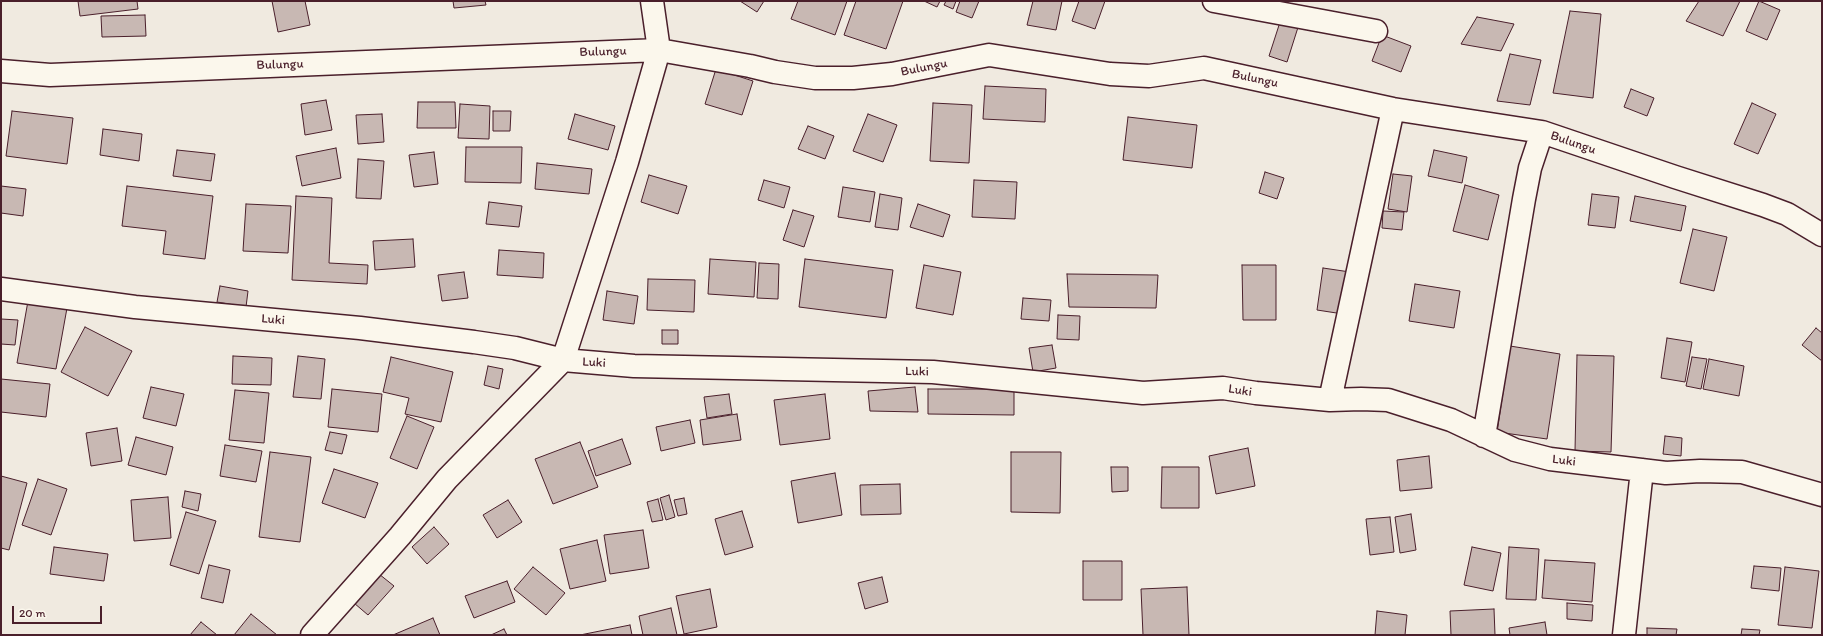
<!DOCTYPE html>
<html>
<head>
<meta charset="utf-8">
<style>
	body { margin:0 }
	#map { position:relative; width:1823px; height:636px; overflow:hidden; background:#f0eae0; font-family:Itim,sans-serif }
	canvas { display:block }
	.frame { position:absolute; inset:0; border:2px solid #4a1f2b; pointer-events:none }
	.scale { position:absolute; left:12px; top:606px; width:90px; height:18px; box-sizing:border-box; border:2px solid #4a1f2b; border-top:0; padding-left:5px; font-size:12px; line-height:14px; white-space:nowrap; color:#4a1f2b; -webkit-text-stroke:3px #fbf7ec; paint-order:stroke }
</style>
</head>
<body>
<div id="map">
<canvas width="1823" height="636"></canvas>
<div class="frame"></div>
<div class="scale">20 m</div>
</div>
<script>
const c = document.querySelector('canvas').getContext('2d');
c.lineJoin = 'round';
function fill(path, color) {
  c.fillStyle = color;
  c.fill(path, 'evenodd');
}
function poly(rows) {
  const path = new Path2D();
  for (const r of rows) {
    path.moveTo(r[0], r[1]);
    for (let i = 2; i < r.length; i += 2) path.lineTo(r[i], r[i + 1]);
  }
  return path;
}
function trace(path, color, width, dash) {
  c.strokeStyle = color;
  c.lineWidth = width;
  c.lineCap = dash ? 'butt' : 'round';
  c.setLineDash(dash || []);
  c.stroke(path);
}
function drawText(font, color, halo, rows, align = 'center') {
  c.font = font + ' Itim,sans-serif';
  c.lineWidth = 4;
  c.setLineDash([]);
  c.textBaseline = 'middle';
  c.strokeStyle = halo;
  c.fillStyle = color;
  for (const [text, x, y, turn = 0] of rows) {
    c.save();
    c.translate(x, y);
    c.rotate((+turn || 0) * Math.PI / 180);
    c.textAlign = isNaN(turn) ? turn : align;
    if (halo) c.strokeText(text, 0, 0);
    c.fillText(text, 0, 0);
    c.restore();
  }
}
const building = poly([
	[78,1,137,1,138,9,80,16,78,1],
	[272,1,305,1,310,25,278,32,272,1],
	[453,1,485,1,486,5,454,8,453,1],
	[740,1,764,1,757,12,740,1],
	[798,1,847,1,835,35,791,19,798,1],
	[856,1,903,1,886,49,844,35,856,1],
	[924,1,940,1,937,7,924,1],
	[946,1,956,1,953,9,944,5,946,1],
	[960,1,979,1,972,18,956,12,960,1],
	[1033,1,1062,1,1056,30,1027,25,1033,1],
	[1079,1,1105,1,1095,29,1072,21,1079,1],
	[1699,1,1740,1,1723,36,1686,21,1699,1],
	[1759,1,1780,10,1767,40,1746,31,1759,1],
	[1570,11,1601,14,1593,98,1553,93,1570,11],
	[145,15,146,36,102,37,101,16,145,15],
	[1282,16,1300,21,1287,62,1269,56,1282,16],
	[1477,17,1514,24,1501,51,1461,44,1477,17],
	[1382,35,1411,46,1401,72,1372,61,1382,35],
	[1510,54,1541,60,1530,105,1497,101,1510,54],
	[716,69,753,81,742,115,705,104,716,69],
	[985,86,1046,89,1045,122,983,119,985,86],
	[1631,89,1654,98,1647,116,1624,107,1631,89],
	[326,100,332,130,305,135,301,104,326,100],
	[418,102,455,102,456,128,417,128,418,102],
	[933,103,972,105,969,163,930,161,933,103],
	[1752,103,1776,114,1758,154,1734,144,1752,103],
	[460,104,490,106,489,139,458,138,460,104],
	[12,111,73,118,67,164,6,156,12,111],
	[493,111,511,111,510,131,493,131,493,111],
	[382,114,384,142,358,144,356,115,382,114],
	[575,114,615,126,608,150,568,139,575,114],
	[868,114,897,125,883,162,853,151,868,114],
	[1128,117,1197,125,1192,168,1123,160,1128,117],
	[808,126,834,136,825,159,798,149,808,126],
	[103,129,142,134,139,161,100,155,103,129],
	[466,147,522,147,521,183,465,182,466,147],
	[336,148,341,178,302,186,296,156,336,148],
	[177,150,215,154,211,181,173,176,177,150],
	[1434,150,1467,157,1462,183,1428,176,1434,150],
	[434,152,438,184,414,187,409,155,434,152],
	[358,159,384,161,381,199,356,198,358,159],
	[537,163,592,169,589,194,535,189,537,163],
	[1265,172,1284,178,1277,199,1259,193,1265,172],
	[1393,174,1412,176,1407,212,1388,209,1393,174],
	[649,175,687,186,678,214,641,202,649,175],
	[764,180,790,187,784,208,758,200,764,180],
	[974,180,1017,182,1015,219,972,217,974,180],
	[1465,185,1499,195,1488,240,1453,231,1465,185],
	[1,186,26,189,23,216,1,213,1,186],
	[127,186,213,196,205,259,163,254,166,231,122,226,127,186],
	[843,187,875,192,870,222,838,217,843,187],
	[880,194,902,198,898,230,875,227,880,194],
	[1592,194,1619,197,1615,228,1588,225,1592,194],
	[296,196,332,198,329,263,368,265,367,284,292,280,296,196],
	[1635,196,1686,206,1681,231,1630,221,1635,196],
	[489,202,522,206,519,227,486,224,489,202],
	[246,204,291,206,288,253,243,251,246,204],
	[918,204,950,215,943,237,910,227,918,204],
	[793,210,814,216,804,247,783,240,793,210],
	[1383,211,1404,212,1402,230,1382,228,1383,211],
	[1693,229,1727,237,1714,291,1680,283,1693,229],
	[413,239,415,267,375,270,373,241,413,239],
	[499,250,544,253,543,278,497,275,499,250],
	[710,259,756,262,754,297,708,294,710,259],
	[805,259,893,270,886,318,799,307,805,259],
	[759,263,779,264,778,299,757,298,759,263],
	[924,265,961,272,953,315,916,308,924,265],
	[1242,265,1276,265,1276,320,1243,320,1242,265],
	[1323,268,1350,272,1343,314,1317,310,1323,268],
	[464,272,468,298,442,301,438,275,464,272],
	[1067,274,1158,275,1156,308,1069,307,1067,274],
	[648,279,695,280,694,312,647,310,648,279],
	[1415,284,1460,291,1454,328,1409,321,1415,284],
	[220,286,248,291,246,307,217,302,220,286],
	[607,291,638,296,634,324,603,320,607,291],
	[1023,298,1051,300,1049,321,1021,319,1023,298],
	[28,301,67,308,56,369,17,363,28,301],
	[1058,315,1080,316,1079,340,1057,339,1058,315],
	[1,319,18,320,15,345,1,344,1,319],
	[85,327,132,351,108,396,61,372,85,327],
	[1816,328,1822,333,1822,361,1802,345,1816,328],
	[662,330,678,330,678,344,662,344,662,330],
	[1667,338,1692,342,1685,382,1661,378,1667,338],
	[1052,345,1056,368,1033,372,1029,348,1052,345],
	[1510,346,1560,354,1547,439,1497,432,1510,346],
	[1577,355,1614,356,1611,452,1575,451,1577,355],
	[233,356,272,358,271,385,232,384,233,356],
	[298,356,325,359,321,399,293,397,298,356],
	[391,357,453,372,441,422,405,414,409,398,383,392,391,357],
	[1692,357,1707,359,1701,389,1686,386,1692,357],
	[1709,359,1744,366,1739,396,1703,389,1709,359],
	[488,366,503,369,499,389,484,385,488,366],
	[1,379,50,384,46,417,1,412,1,379],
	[151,387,184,394,176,426,143,418,151,387],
	[915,387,918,412,870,411,868,391,915,387],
	[332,389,382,394,378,432,328,427,332,389],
	[928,389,1014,389,1014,415,928,414,928,389],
	[235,390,269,393,264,443,229,440,235,390],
	[729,394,732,414,707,418,704,397,729,394],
	[825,394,830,439,780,445,774,400,825,394],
	[737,414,741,440,703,445,700,420,737,414],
	[407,416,434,427,417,469,390,458,407,416],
	[690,420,695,443,661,451,656,427,690,420],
	[117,428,122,461,91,466,86,433,117,428],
	[330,432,347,435,342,454,325,450,330,432],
	[1665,436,1682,438,1681,456,1663,454,1665,436],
	[136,437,173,447,166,475,128,465,136,437],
	[622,439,631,464,596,476,588,451,622,439],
	[580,442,598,487,553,504,535,459,580,442],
	[225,445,262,451,256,482,220,476,225,445],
	[1248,448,1255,486,1216,494,1209,456,1248,448],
	[270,452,311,457,300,542,259,537,270,452],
	[1011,452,1061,452,1060,513,1011,512,1011,452],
	[1429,456,1432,488,1400,491,1397,460,1429,456],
	[1111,467,1128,467,1128,491,1112,492,1111,467],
	[1162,467,1199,467,1199,508,1161,508,1162,467],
	[334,469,378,483,365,518,322,503,334,469],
	[835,473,842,515,798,523,791,481,835,473],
	[1,476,27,483,9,550,1,548,1,476],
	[38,479,67,489,51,535,22,525,38,479],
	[900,484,901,514,861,515,860,485,900,484],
	[185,491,201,494,198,511,182,507,185,491],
	[669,495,675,517,666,520,660,498,669,495],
	[168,497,171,538,134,541,131,500,168,497],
	[684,498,687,514,678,516,674,500,684,498],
	[658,499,663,520,652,522,647,502,658,499],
	[508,500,522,522,497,538,483,515,508,500],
	[742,511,753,547,725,555,715,519,742,511],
	[186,512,216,521,199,574,170,565,186,512],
	[1411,514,1416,550,1400,553,1395,517,1411,514],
	[1390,517,1394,552,1370,555,1366,519,1390,517],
	[434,527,449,544,427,564,412,547,434,527],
	[643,530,649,568,610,574,604,535,643,530],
	[597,540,606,581,570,589,560,549,597,540],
	[54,547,108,554,104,581,50,574,54,547],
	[1472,547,1501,553,1493,591,1464,585,1472,547],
	[1509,547,1539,549,1536,600,1506,599,1509,547],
	[1545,560,1595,563,1592,602,1542,598,1545,560],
	[1083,561,1122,561,1122,600,1083,600,1083,561],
	[209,565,230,570,223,603,201,598,209,565],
	[1754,566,1781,568,1779,591,1751,588,1754,566],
	[533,567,565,593,546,615,514,589,533,567],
	[1785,567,1819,571,1812,628,1778,625,1785,567],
	[379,574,394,586,368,615,354,603,379,574],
	[882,577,888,602,865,609,858,583,882,577],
	[507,581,515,602,474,618,465,596,507,581],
	[1187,587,1189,635,1143,635,1141,589,1187,587],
	[710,589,717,627,684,634,676,596,710,589],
	[1567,603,1593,605,1592,621,1567,619,1567,603],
	[671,608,677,635,643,635,639,616,671,608],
	[1494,609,1495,635,1451,635,1450,611,1494,609],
	[1377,611,1407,615,1405,635,1375,635,1377,611],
	[251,614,277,635,234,635,251,614],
	[433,618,440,635,393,635,433,618],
	[201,622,217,635,190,635,201,622],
	[1545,622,1547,635,1510,635,1509,628,1545,622],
	[630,625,632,635,580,635,630,625],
	[1647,628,1677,629,1676,635,1647,635,1647,628],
	[504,629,507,635,491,635,504,629],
	[1742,629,1760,630,1759,635,1741,635,1742,629]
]);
fill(building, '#c8b8b3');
trace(building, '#4a1f2b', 1);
const minor = poly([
	[1214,1,1376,31],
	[1,71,50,75,659,50,750,66,775,72,815,78,853,78,892,74,989,55,1110,74,1149,76,1204,68,1393,109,1542,132,1675,177,1763,205,1787,214,1822,235],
	[1,289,135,307,360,328,474,342,515,348,563,360,634,366,933,372,1143,393,1223,388,1256,393,1330,400,1361,399,1388,400,1451,420,1515,450,1550,459,1666,473,1700,471,1742,472,1822,495],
	[1330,400,1393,109],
	[1484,436,1524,199,1530,168,1542,132],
	[312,635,400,536,447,479,563,360,627,162,659,50,652,1],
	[1624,635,1642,470]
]);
trace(minor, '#4a1f2b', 25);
trace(minor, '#fbf7ec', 22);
drawText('13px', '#4a1f2b', '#fbf7ec', [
	["Bulungu",603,52,-2],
	["Bulungu",280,65,-2],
	["Bulungu",924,68,-11],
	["Bulungu",1255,79,12],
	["Bulungu",1573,143,19],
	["Luki",273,320,5],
	["Luki",594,363,4],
	["Luki",917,372,1],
	["Luki",1240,391,9],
	["Luki",1564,461,7]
]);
</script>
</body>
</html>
